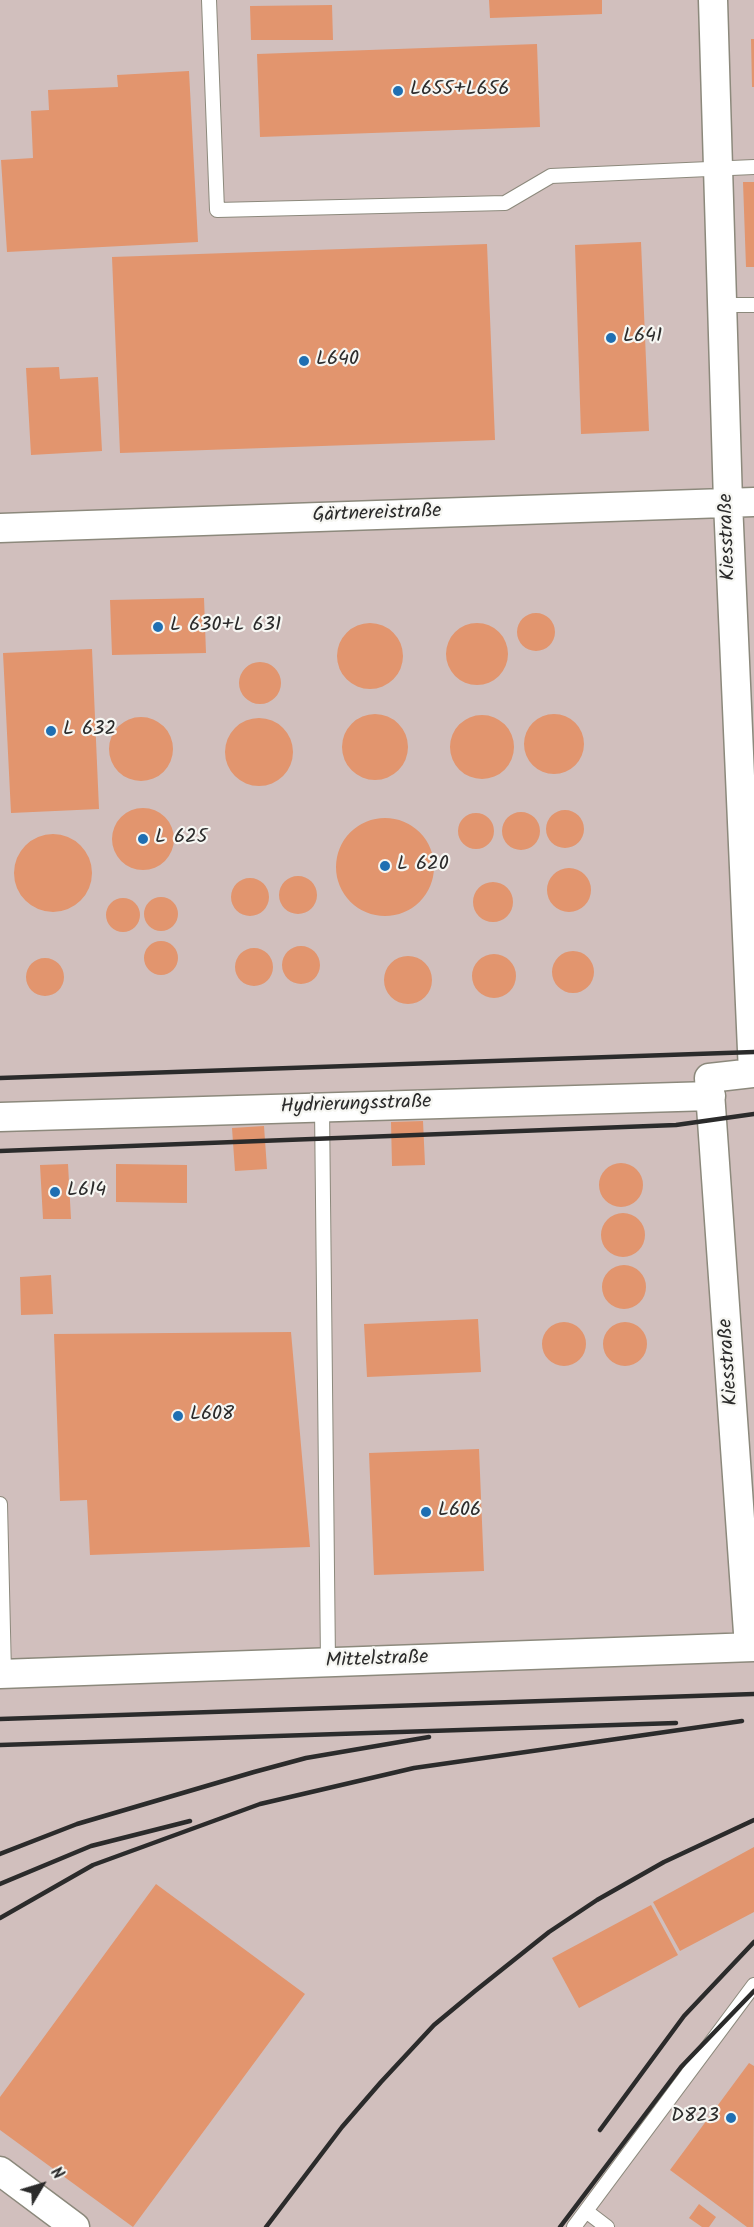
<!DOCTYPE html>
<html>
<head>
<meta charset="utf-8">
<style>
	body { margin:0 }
	#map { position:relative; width:754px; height:2227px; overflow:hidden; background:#ede7cc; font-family:Kalam,sans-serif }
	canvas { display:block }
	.north { position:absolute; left:12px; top:2155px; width:60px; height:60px; -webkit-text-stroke:4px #f6f6f2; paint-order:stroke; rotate:52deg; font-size:16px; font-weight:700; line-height:24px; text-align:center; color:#2b2b2b }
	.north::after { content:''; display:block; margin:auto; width:21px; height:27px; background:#2b2b2b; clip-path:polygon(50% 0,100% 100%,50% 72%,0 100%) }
</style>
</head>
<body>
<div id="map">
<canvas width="754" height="2227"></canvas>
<div class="north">N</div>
</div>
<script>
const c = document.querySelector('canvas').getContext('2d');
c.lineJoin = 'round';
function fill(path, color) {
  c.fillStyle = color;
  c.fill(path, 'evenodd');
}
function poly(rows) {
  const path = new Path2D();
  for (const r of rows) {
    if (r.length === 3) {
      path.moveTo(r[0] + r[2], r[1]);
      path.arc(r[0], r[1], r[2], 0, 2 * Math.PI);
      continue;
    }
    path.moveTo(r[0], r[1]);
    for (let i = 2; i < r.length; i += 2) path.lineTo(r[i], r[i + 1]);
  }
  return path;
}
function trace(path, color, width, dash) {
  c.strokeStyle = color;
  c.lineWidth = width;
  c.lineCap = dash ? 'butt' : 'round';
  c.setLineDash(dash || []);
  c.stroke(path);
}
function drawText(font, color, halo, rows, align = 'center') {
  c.font = font + ' Kalam,sans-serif';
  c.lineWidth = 4.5;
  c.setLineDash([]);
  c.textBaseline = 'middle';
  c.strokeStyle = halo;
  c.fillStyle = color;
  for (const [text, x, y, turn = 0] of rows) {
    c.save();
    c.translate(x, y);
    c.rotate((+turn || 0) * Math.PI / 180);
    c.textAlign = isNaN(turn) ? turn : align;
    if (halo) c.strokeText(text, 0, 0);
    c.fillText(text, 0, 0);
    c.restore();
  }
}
fill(poly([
	[0,0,754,0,754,2227,0,2227]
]), '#d1bfbd');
fill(poly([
	[489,0,602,0,602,14,490,18],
	[332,5,333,40,251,40,250,6],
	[751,39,754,39,754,87,752,87],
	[537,44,540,127,260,137,257,54],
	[189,71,198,242,7,252,1,160,33,158,31,111,49,110,48,90,118,87,117,75],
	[743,182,754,182,754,267,746,267],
	[641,242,649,431,581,434,575,245],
	[487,244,495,440,120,453,112,257],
	[59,367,60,379,98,377,102,451,31,455,26,368],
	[204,598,206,653,112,655,110,600],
	[536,632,19],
	[477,654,31],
	[370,656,33],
	[92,649,99,809,11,813,3,653],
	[260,683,21],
	[554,744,30],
	[375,747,33],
	[482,747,32],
	[141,749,32],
	[259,752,34],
	[143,839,31],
	[565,829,19],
	[521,831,19],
	[476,831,18],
	[385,867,49],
	[53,873,39],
	[569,890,22],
	[298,895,19],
	[250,897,19],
	[493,902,20],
	[161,914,17],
	[123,915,17],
	[161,958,17],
	[301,965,19],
	[254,967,19],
	[573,972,21],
	[494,976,22],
	[408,980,24],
	[45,977,19],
	[423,1121,425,1165,392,1166,391,1122],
	[264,1126,267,1169,235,1171,232,1128],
	[621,1185,22],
	[68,1164,71,1219,43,1219,40,1165],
	[116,1164,187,1165,187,1203,116,1202],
	[623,1235,22],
	[624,1287,22],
	[51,1275,53,1314,21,1315,20,1277],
	[478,1319,481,1372,367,1377,364,1324],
	[564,1344,22],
	[625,1344,22],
	[291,1332,310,1547,90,1555,87,1500,60,1501,54,1334],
	[479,1449,484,1571,374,1575,369,1453],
	[754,1847,754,1912,680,1951,653,1902],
	[156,1884,305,1994,133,2227,0,2130,0,2097],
	[651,1905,678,1955,579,2008,552,1958],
	[749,2063,754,2066,753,2227,747,2227,670,2170],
	[699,2204,716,2217,709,2227,702,2227,689,2218]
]), '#e2956e');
const lane = poly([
	[209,0,217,210,505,203,551,176,754,167],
	[722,305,754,305],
	[322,1107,328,1663],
	[0,1504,4,1674],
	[586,2211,607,2227],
	[574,2227,754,1985]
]);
const street = poly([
	[713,0,728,502,753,1073],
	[0,528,754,502],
	[0,1117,711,1096],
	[749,1647,709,1078,754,1073],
	[0,1674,754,1647],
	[0,2171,75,2227]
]);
trace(lane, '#8c897c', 16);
trace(street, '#8c897c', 31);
trace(lane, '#fff', 14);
trace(street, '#fff', 28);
trace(poly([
	[0,1078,754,1052],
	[0,1151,676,1125,754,1114],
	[0,1719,754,1694],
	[0,1745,676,1723],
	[0,1854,77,1824,254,1772,306,1758,429,1737],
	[0,1884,91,1846,190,1821],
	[0,1918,93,1865,260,1804,414,1768,742,1721],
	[600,2130,684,2016,754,1942],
	[266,2227,342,2127,381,2082,434,2025,475,1991,549,1932,597,1900,664,1862,754,1820],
	[560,2227,681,2067,754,1991]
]), '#2b2b2b', 4.5);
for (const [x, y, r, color] of [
	[398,91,6,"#1f6fb2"],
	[611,338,6,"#1f6fb2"],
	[304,361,6,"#1f6fb2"],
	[158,627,6,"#1f6fb2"],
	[51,731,6,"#1f6fb2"],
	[143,839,6,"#1f6fb2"],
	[385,866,6,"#1f6fb2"],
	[55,1192,6,"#1f6fb2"],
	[178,1416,6,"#1f6fb2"],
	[426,1512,6,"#1f6fb2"],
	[731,2118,6,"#1f6fb2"]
]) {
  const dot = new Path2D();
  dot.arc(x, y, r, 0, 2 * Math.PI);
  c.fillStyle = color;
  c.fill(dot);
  trace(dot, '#f6f6f2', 2);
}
drawText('20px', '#2b2b2b', '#f6f6f2', [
	["L655+L656",410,91],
	["L641",623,338],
	["L640",316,361],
	["L 630+L 631",170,627],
	["L 632",63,731],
	["L 625",155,839],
	["L 620",397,866],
	["L614",67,1192],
	["L608",190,1416],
	["L606",438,1512],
	["D823",719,2118,"right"]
], 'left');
drawText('20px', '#2b2b2b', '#f6f6f2', [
	["Gärtnereistraße",377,515,-2],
	["Kiesstraße",729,537,-92],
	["Hydrierungsstraße",356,1106,-2],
	["Kiesstraße",730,1362,-94],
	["Mittelstraße",377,1661,-2]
]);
</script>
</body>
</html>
